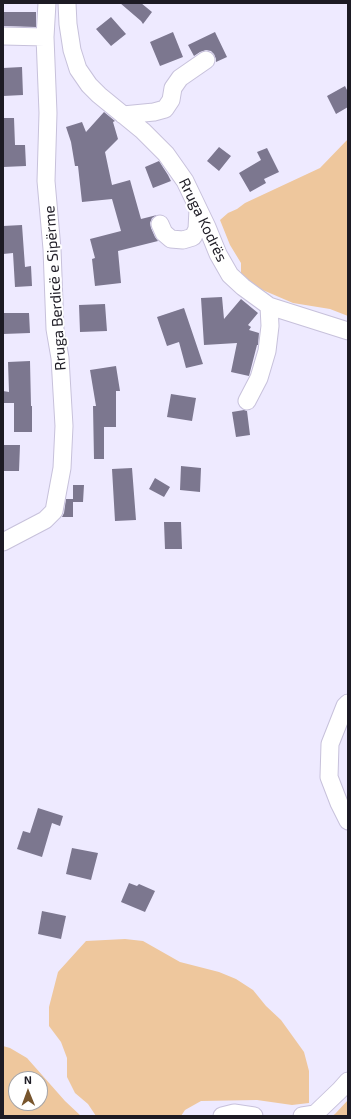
<!DOCTYPE html>
<html>
<head>
<meta charset="utf-8">
<style>
	body { margin:0 }
	#map { position:relative; width:351px; height:1119px; overflow:hidden; background:#eeeaff; font-family:"Exo 2",sans-serif }
	canvas { display:block }
	.frame { position:absolute; inset:0; border:4px solid #1d1b24; pointer-events:none }
	.north { position:absolute; left:8px; top:1071px; width:40px; height:40px; box-sizing:border-box; background:#fff; border:1px solid #a5a4a7; border-radius:50%; rotate:359deg; font-size:11px; font-weight:700; line-height:16px; text-align:center; color:#1d1b24 }
	.north::after { content:''; display:block; margin:auto; width:14px; height:18px; background:#77552d; clip-path:polygon(50% 0,100% 100%,50% 72%,0 100%) }
</style>
</head>
<body>
<div id="map">
<canvas width="351" height="1119"></canvas>
<div class="frame"></div>
<div class="north">N</div>
</div>
<script>
const c = document.querySelector('canvas').getContext('2d');
c.lineJoin = 'round';
function fill(path, color) {
  c.fillStyle = color;
  c.fill(path, 'evenodd');
}
function poly(rows) {
  const path = new Path2D();
  for (const r of rows) {
    path.moveTo(r[0], r[1]);
    for (let i = 2; i < r.length; i += 2) path.lineTo(r[i], r[i + 1]);
  }
  return path;
}
function trace(path, color, width, dash) {
  c.strokeStyle = color;
  c.lineWidth = width;
  c.lineCap = dash ? 'butt' : 'round';
  c.setLineDash(dash || []);
  c.stroke(path);
}
function drawText(font, color, halo, rows, align = 'center') {
  c.font = font + ' "Exo 2",sans-serif';
  c.lineWidth = 4;
  c.setLineDash([]);
  c.textBaseline = 'middle';
  c.strokeStyle = halo;
  c.fillStyle = color;
  for (const [text, x, y, turn = 0] of rows) {
    c.save();
    c.translate(x, y);
    c.rotate((+turn || 0) * Math.PI / 180);
    c.textAlign = isNaN(turn) ? turn : align;
    if (halo) c.strokeText(text, 0, 0);
    c.fillText(text, 0, 0);
    c.restore();
  }
}
fill(poly([
	[348,139,348,316,330,309,293,303,258,288,241,276,241,263,230,245,220,220,228,213,237,209,245,203,320,168],
	[125,939,143,941,180,962,219,972,236,979,253,990,266,1006,281,1020,304,1052,309,1071,309,1103,292,1105,257,1100,201,1101,185,1110,181,1116,96,1116,88,1104,75,1093,67,1077,67,1058,61,1042,49,1026,49,1007,58,972,86,941],
	[3,1046,10,1048,27,1058,65,1101,81,1116,3,1116],
	[16,1079,40,1079,40,1103,16,1103],
	[348,1100,348,1116,332,1116,335,1114]
]), '#eec79d');
fill(poly([
	[120,3,141,3,152,12,143,24,141,21],
	[3,12,36,12,36,27,3,26],
	[111,17,126,34,111,46,96,29],
	[173,32,183,57,160,66,150,42],
	[215,32,227,57,216,62,216,59,214,54,211,51,206,50,200,52,194,56,188,45],
	[22,67,23,95,3,96,3,68],
	[345,86,348,92,348,107,336,114,327,96],
	[104,112,115,121,113,122,118,139,105,152,112,185,130,180,141,219,157,215,152,218,150,223,151,228,155,237,158,241,118,251,121,283,95,286,92,259,95,258,90,239,121,231,112,199,82,202,78,166,75,166,71,142,66,127,82,122,86,132],
	[3,118,14,118,15,145,25,145,26,166,3,167],
	[219,147,231,156,219,171,207,161],
	[267,148,279,172,264,179,266,183,250,192,239,173,261,160,257,152],
	[159,161,168,175,171,181,153,188,145,167],
	[22,225,25,267,31,266,32,286,15,287,13,253,3,254,3,226],
	[222,297,224,319,241,299,258,313,248,325,251,327,249,330,259,333,258,345,257,345,249,376,231,372,237,343,204,345,201,298],
	[105,304,107,331,80,332,79,305],
	[184,308,203,364,186,368,179,342,167,346,157,317],
	[3,313,29,313,30,333,3,334],
	[30,361,31,406,32,406,32,432,14,432,14,403,3,403,3,391,9,392,8,362],
	[116,366,120,391,116,391,116,427,104,427,104,459,94,459,93,406,96,406,90,370],
	[171,394,196,398,192,421,167,417],
	[244,410,247,411,250,435,236,437,232,412],
	[3,445,20,445,19,471,3,471],
	[181,466,201,468,200,492,180,490],
	[132,468,136,520,115,521,112,469],
	[155,478,170,487,164,497,149,489],
	[73,485,84,485,83,502,73,502],
	[66,499,73,499,73,517,62,517,64,513],
	[164,522,181,522,182,549,165,549],
	[38,808,63,816,60,826,52,823,42,857,17,849,23,831,30,833],
	[72,848,98,853,91,880,66,874],
	[129,883,137,886,139,884,155,891,145,912,121,902],
	[42,911,66,916,61,939,38,934]
]), '#7c778f');
const minor = poly([
	[67,3,68,24,72,50,78,69,89,85,99,95,143,131,166,154,185,181,207,227,218,254,230,275,243,287,269,306,348,331],
	[3,36,45,37],
	[123,115,154,112,165,109,171,100,173,88,180,78,206,60],
	[160,224,164,233,171,239,183,240,193,237,197,229,198,209],
	[247,401,259,378,267,351,270,326,269,306],
	[3,542,45,520,54,511,62,468,64,426,60,358,55,329,52,249,46,181,48,113,45,37,47,3],
	[348,703,345,706,330,744,329,777,339,803,348,821],
	[222,1116,234,1113,254,1116],
	[302,1116,315,1114,340,1090,348,1081]
]);
trace(minor, '#c7c1db', 19);
trace(minor, '#fff', 17);
drawText('15px', '#1d1b24', '#fff', [
	["Rruga Kodrës",203,220,64],
	["Rruga Berdicë e Sipërme",55,288,-94]
]);
</script>
</body>
</html>
